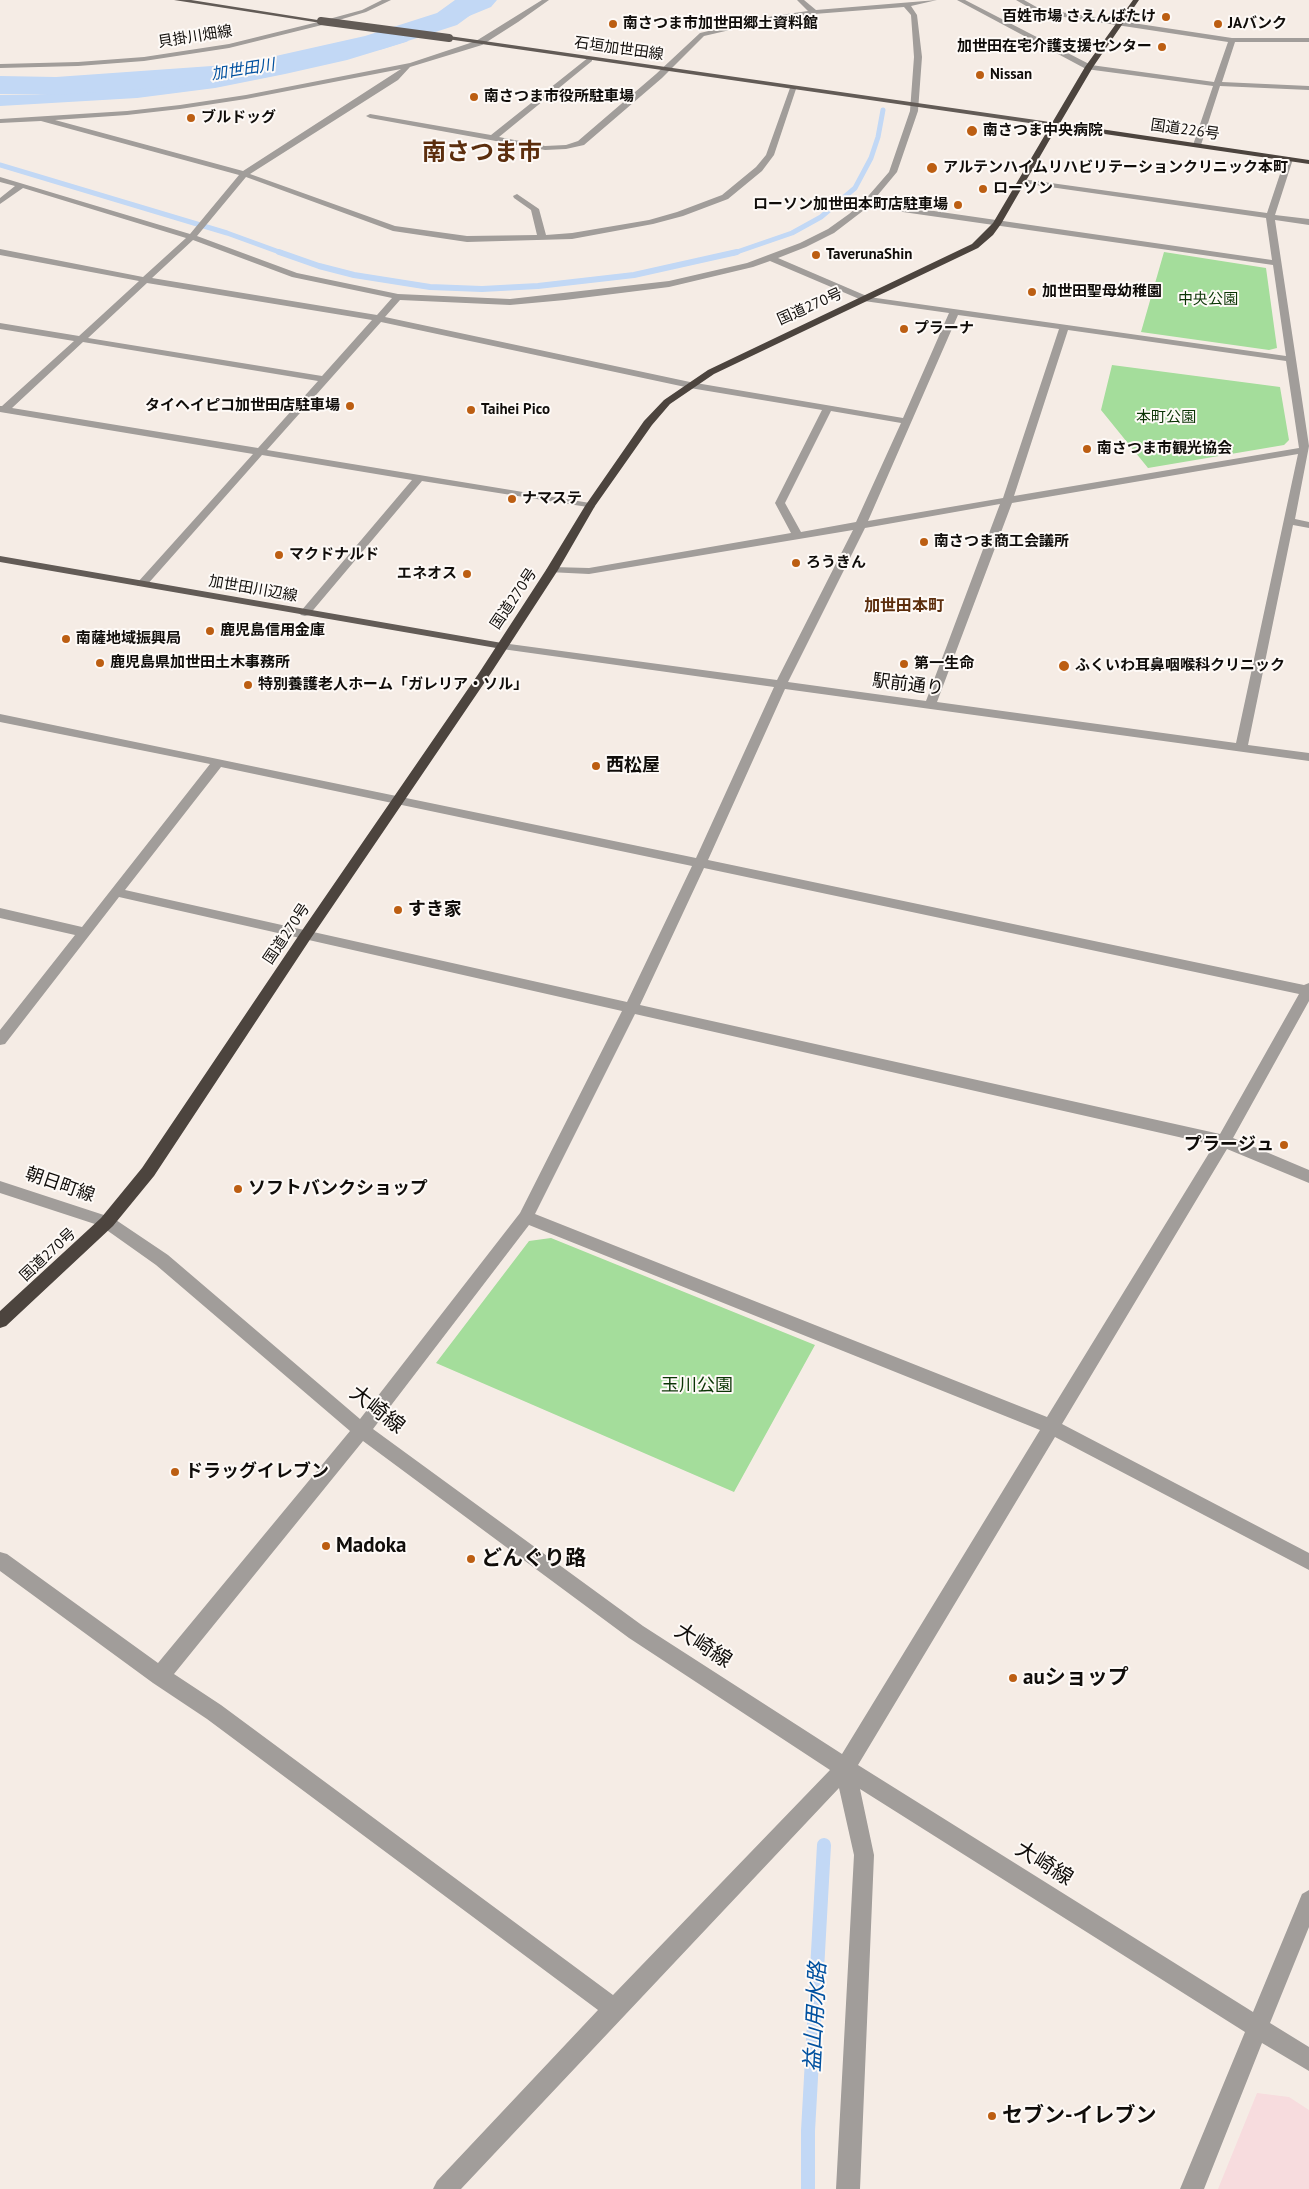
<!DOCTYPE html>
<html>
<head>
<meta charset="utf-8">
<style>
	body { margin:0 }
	canvas { display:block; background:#f5ece5 }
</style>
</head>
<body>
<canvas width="1309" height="2189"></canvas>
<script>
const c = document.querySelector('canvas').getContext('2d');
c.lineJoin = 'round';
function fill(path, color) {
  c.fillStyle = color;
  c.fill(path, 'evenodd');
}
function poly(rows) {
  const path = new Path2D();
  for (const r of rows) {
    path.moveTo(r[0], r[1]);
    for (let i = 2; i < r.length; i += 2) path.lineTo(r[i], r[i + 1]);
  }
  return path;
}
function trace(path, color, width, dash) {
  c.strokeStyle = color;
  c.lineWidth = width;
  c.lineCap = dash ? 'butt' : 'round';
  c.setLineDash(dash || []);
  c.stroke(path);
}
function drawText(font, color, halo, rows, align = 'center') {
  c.font = font + ' "PT Sans","Noto Sans JP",sans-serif';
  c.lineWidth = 4;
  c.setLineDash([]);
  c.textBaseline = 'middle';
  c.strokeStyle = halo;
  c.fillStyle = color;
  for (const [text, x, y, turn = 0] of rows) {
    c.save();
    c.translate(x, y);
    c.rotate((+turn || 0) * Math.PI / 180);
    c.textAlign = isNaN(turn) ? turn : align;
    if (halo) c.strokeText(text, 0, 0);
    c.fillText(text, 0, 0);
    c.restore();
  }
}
fill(poly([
	[1257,2093,1289,2097,1309,2110,1309,2189,1218,2189]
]), '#f7dcde');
fill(poly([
	[1164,252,1266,268,1277,348,1269,350,1141,332],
	[1112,365,1280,387,1289,440,1284,445,1148,468,1101,410],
	[551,1238,815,1345,734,1492,436,1363,529,1241]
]), '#a4dd9b');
fill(poly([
	[461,0,497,0,491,7,406,42,347,60,285,74,215,88,137,98,0,106,0,95,35,95,195,83,316,57,375,41,438,17]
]), '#c2d8f5');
fill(poly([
	[408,25,443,30,414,42,378,37]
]), '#f5ece5');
trace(poly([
	[0,165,227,233,282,253],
	[734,253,792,233,821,217,855,188,871,158,878,137,883,110]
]), '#c2d8f5', 5);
trace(poly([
	[279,252,319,266,354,275,430,287,482,289,538,286,634,275,737,252]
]), '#c2d8f5', 6);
trace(poly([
	[808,2189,808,2131,824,1845]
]), '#c2d8f5', 14);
fill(poly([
	[455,0,487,0,483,6,457,25,383,49,240,82,56,95,0,94,0,76,56,77,240,64,365,36,437,13,455,0]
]), '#c2d8f5');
fill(poly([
	[382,0,391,0,366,12,322,25,229,48,144,61,78,66,0,68,0,64,78,62,144,57,229,44,318,22,362,10,382,0],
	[542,0,549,0,518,22,482,45,410,67,398,80,250,174,395,226,467,236,537,235,531,210,514,198,513,196,517,194,539,209,546,235,572,233,649,220,677,212,722,195,756,167,766,155,790,88,797,86,774,155,762,171,728,199,683,216,653,224,572,239,467,242,393,231,246,177,197,236,297,273,398,294,510,299,669,281,747,263,800,243,828,229,849,214,863,202,889,172,910,111,914,57,911,15,904,7,814,14,773,20,704,36,662,78,584,145,566,149,545,150,370,118,366,116,370,114,491,135,589,57,592,57,592,61,499,137,545,146,566,145,578,141,656,74,700,33,773,16,808,11,797,0,804,0,816,10,937,0,911,6,917,15,922,57,918,111,897,172,872,202,1272,260,1266,218,1022,183,1018,181,1022,179,1267,213,1285,159,1289,157,1293,159,1275,215,1309,219,1309,225,1275,220,1309,446,1295,519,1309,522,1309,528,1293,525,1248,745,1309,753,1309,761,785,689,708,860,1304,985,1309,983,1309,1001,1233,1138,1309,1170,1309,1183,1227,1149,1062,1424,1309,1553,1309,1570,1055,1437,858,1765,1253,2012,1302,1894,1309,1890,1309,1927,1270,2023,1309,2047,1309,2071,1262,2043,1204,2189,1180,2189,1245,2032,860,1789,874,1855,860,2189,836,2189,854,1855,839,1788,461,2189,433,2189,437,2181,598,2010,207,1719,153,1683,0,1571,0,1552,7,1554,158,1663,350,1431,156,1265,101,1226,0,1193,0,1181,113,1218,168,1255,360,1419,520,1213,622,1011,119,897,5,1044,0,1045,0,1030,75,935,0,918,0,908,82,927,210,764,0,722,0,714,696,858,774,687,502,649,496,646,502,643,777,680,853,530,589,574,548,572,546,570,548,568,552,567,589,568,791,533,775,503,822,410,690,388,381,322,267,450,590,503,595,506,594,508,422,481,309,615,305,616,301,615,299,613,301,611,412,480,262,455,146,586,138,586,136,584,138,582,253,454,0,412,0,406,2,406,74,341,0,329,0,323,79,336,139,281,0,255,0,249,143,277,186,238,23,188,0,204,0,198,15,186,0,182,0,177,190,234,239,175,41,121,0,123,0,119,127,111,180,105,246,95,410,63,476,41,542,0],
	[401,69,243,171,55,120,127,115,180,109,246,99,401,69],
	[868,207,1273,265,1286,356,869,297,778,258,806,247,834,233,868,207],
	[193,240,292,277,392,298,377,315,152,278,193,240],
	[770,261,864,301,949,313,903,418,690,382,385,317,400,300,510,305,565,300,669,287,753,267,770,261],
	[147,283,372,320,322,376,88,338,147,283],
	[958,315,1059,329,1003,498,868,521,958,315],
	[1068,330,1286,361,1299,448,1014,496,1068,330],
	[83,342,318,381,258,448,12,408,83,342],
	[831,411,901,423,856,522,801,532,785,503,831,411],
	[1298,454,1236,743,937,702,1012,503,1298,454],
	[1000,504,926,701,788,682,865,528,1000,504],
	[221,767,692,866,627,1002,125,890,221,767],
	[704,868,1299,994,1220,1134,640,1005,704,868],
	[635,1014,1214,1145,1047,1417,535,1214,635,1014],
	[529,1225,1040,1430,842,1754,643,1626,373,1429,529,1225],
	[363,1441,629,1638,830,1770,613,1995,221,1705,174,1674,363,1441],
	[957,0,965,0,1091,65,1214,82,1228,42,1038,13,1016,0,1024,0,1040,9,1232,38,1309,38,1309,42,1235,42,1222,82,1309,86,1309,90,1220,86,1201,145,1194,147,1193,145,1213,86,1086,69,957,0]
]), '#a19d9a');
fill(poly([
	[174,0,191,0,324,21,321,23,174,0],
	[449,36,1057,123,1061,125,1057,127,447,39,447,37,449,36],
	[0,556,502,643,508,646,502,649,0,562,0,556]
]), '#625b56');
fill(poly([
	[1133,0,1139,0,1093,67,1060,123,1309,160,1309,164,1057,127,1001,224,993,235,978,248,714,374,670,404,652,425,595,506,558,570,491,673,311,938,154,1176,113,1226,6,1326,0,1328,0,1311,101,1218,142,1168,301,932,479,673,546,570,585,506,644,421,664,400,708,370,972,244,993,223,1085,67,1133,0]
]), '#4c443e');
trace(poly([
	[321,21,449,38]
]), '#625b56', 8);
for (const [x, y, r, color] of [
	[1166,17,5,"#bc5e12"],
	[613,24,5,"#bc5e12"],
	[1218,24,5,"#bc5e12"],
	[1162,47,5,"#bc5e12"],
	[980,75,5,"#bc5e12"],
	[474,97,5,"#bc5e12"],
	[191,118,5,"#bc5e12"],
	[972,131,6,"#bc5e12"],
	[932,168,6,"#bc5e12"],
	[983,189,5,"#bc5e12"],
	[958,205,5,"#bc5e12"],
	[816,255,5,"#bc5e12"],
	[1032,292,5,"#bc5e12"],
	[904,329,5,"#bc5e12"],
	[350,406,5,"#bc5e12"],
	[471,410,5,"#bc5e12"],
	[1087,449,5,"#bc5e12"],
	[512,499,5,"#bc5e12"],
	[924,542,5,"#bc5e12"],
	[279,555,5,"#bc5e12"],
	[796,563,5,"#bc5e12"],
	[467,574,5,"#bc5e12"],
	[210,631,5,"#bc5e12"],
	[66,639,5,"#bc5e12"],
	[100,663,5,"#bc5e12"],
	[904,664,5,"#bc5e12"],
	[1064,666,6,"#bc5e12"],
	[248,685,5,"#bc5e12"],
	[596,766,5,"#bc5e12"],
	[398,910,5,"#bc5e12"],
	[1284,1145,5,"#bc5e12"],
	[238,1189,5,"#bc5e12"],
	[175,1472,5,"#bc5e12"],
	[326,1546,5,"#bc5e12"],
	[471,1559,5,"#bc5e12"],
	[1013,1678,5,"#bc5e12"],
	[992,2116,5,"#bc5e12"]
]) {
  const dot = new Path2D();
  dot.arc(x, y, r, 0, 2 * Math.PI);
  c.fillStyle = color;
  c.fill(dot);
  trace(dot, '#fefaf7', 2);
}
drawText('bold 15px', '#100d0a', '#fefaf7', [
	["百姓市場 さえんばたけ",1156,17,"right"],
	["南さつま市加世田郷土資料館",623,24],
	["JAバンク",1228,24],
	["加世田在宅介護支援センター",1152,47,"right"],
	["Nissan",990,75],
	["南さつま市役所駐車場",484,97],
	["ブルドッグ",201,118],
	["南さつま中央病院",983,131],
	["アルテンハイムリハビリテーションクリニック本町",943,168],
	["ローソン",993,189],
	["ローソン加世田本町店駐車場",948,205,"right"],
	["TaverunaShin",826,255],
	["加世田聖母幼稚園",1042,292],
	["プラーナ",914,329],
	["タイヘイピコ加世田店駐車場",340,406,"right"],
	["Taihei Pico",481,410],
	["南さつま市観光協会",1097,449],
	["ナマステ",522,499],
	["南さつま商工会議所",934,542],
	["マクドナルド",289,555],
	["ろうきん",806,563],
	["エネオス",457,574,"right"],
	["鹿児島信用金庫",220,631],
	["南薩地域振興局",76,639],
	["鹿児島県加世田土木事務所",110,663],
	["第一生命",914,664],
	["ふくいわ耳鼻咽喉科クリニック",1075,666],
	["特別養護老人ホーム「ガレリア・ソル」",258,685]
], 'left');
drawText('15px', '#100d0a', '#fefaf7', [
	["貝掛川畑線",195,37,-9],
	["石垣加世田線",619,49,8],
	["国道226号",1185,130,8],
	["国道270号",810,307,-24],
	["加世田川辺線",253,589,10],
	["国道270号",514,599,-56],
	["国道270号",287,934,-56],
	["国道270号",48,1255,-43]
]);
drawText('15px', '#0b3505', '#fefaf7', [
	["中央公園",1208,300],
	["本町公園",1166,418]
]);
drawText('italic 16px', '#0051a0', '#fefaf7', [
	["加世田川",243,70,-9]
]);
drawText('bold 16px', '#5c2e0d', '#fefaf7', [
	["加世田本町",904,606]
]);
drawText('18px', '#100d0a', '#fefaf7', [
	["駅前通り",908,685,7],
	["朝日町線",60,1185,19]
]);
drawText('bold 18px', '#100d0a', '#fefaf7', [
	["西松屋",606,766],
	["すき家",408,910],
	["プラージュ",1274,1145,"right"],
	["ソフトバンクショップ",248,1189],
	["ドラッグイレブン",185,1472]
], 'left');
drawText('18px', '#0b3505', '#fefaf7', [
	["玉川公園",697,1386]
]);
drawText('21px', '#100d0a', '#fefaf7', [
	["大崎線",377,1410,38],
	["大崎線",703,1646,33],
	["大崎線",1044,1864,32]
]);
drawText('bold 21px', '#100d0a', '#fefaf7', [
	["Madoka",336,1546],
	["どんぐり路",481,1559],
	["auショップ",1023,1678],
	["セブン-イレブン",1002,2116]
], 'left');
drawText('italic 22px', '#0051a0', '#fefaf7', [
	["益山用水路",816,2017,-87]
]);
drawText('bold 24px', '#5c2e0d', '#fefaf7', [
	["南さつま市",482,153]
]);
</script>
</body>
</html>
